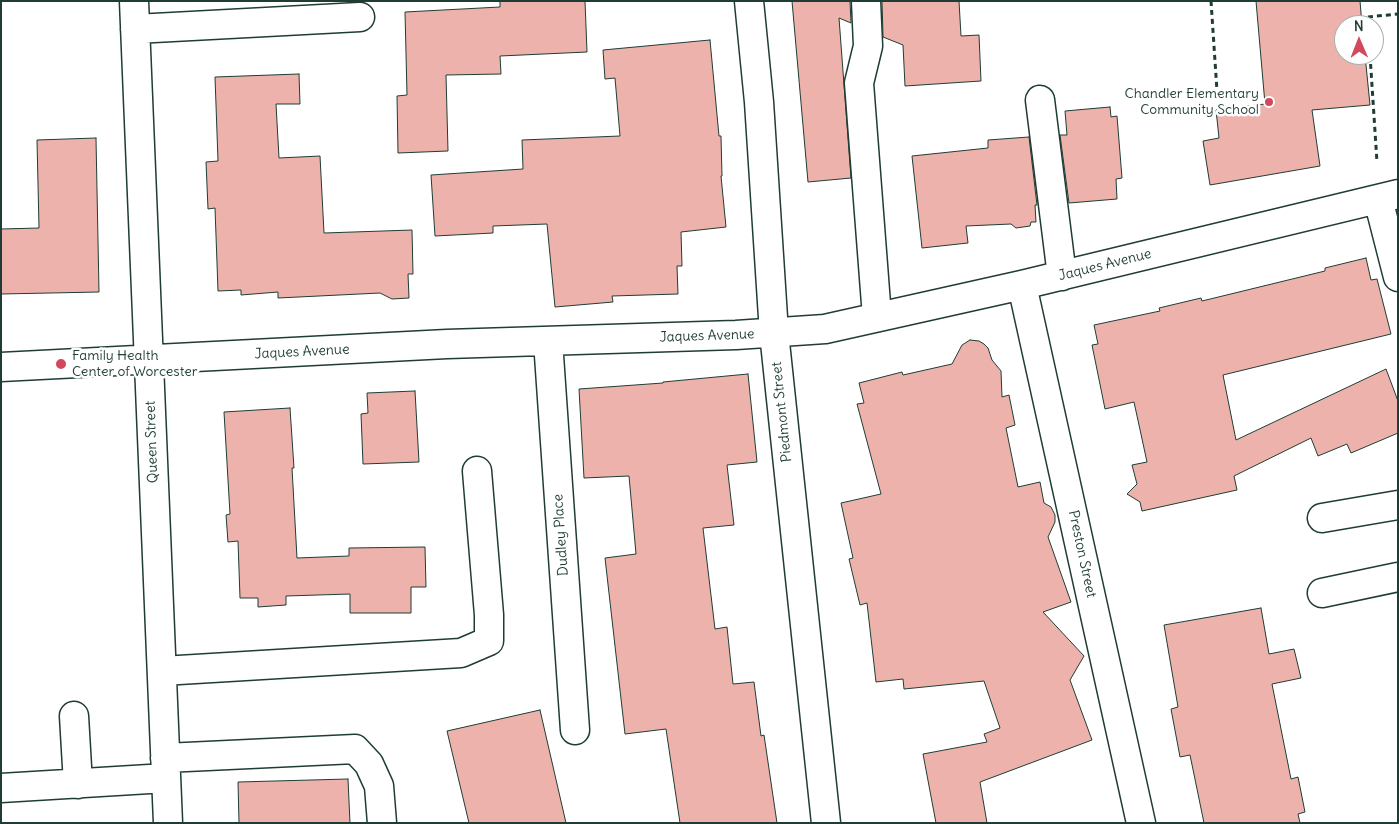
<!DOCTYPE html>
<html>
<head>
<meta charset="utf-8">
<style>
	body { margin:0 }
	#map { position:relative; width:1399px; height:824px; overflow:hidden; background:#fff; font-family:Delius,sans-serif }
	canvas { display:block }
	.frame { position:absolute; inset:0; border:2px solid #1f3d34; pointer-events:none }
	.north { position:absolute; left:1334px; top:15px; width:50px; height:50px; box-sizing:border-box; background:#fff; border:1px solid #a5b1ae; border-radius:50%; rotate:359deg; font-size:14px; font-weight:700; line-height:20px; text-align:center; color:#1f3d34 }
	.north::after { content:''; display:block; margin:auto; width:18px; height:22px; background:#d1495b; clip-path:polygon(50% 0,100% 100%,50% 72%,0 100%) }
</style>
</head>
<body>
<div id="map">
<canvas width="1399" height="824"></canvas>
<div class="frame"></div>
<div class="north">N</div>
</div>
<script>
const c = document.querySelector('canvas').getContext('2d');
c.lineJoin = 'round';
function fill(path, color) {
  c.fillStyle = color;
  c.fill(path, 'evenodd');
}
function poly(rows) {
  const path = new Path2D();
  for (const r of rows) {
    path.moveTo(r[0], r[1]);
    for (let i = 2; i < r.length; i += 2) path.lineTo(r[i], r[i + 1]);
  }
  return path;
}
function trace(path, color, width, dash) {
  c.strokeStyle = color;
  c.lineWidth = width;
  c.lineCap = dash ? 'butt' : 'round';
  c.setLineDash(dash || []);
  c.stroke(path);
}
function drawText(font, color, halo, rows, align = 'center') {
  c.font = font + ' Delius,sans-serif';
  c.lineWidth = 5;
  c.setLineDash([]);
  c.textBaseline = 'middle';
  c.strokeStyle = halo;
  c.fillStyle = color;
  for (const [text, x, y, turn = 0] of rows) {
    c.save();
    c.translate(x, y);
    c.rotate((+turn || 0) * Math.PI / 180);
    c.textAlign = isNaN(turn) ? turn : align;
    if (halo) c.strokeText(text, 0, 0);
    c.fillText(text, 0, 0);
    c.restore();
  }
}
const building = poly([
	[500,1,585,1,587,52,500,56,501,74,446,75,448,151,398,153,397,96,407,95,405,12,500,7,500,1],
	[792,1,850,1,851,23,839,18,851,178,808,182,792,1],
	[882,1,959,1,961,36,979,35,981,81,905,86,903,45,883,37,882,1],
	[1256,1,1360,1,1362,25,1344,25,1344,55,1365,55,1370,105,1312,110,1320,166,1210,185,1203,141,1219,138,1216,110,1265,104,1256,1],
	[710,40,719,136,721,136,722,176,721,176,726,227,681,232,682,266,677,266,678,294,612,296,613,302,555,307,547,224,493,226,493,233,435,236,431,175,523,169,522,140,620,136,615,78,605,79,603,50,710,40],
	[299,74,300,104,276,104,279,158,320,156,324,233,412,230,413,274,408,274,409,298,392,299,380,293,278,298,278,292,241,295,241,290,218,291,215,208,208,209,206,162,218,161,215,77,299,74],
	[1110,107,1111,117,1117,116,1122,178,1116,179,1117,199,1069,203,1060,135,1067,135,1065,111,1110,107],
	[1029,137,1037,205,1035,205,1036,222,1031,222,1030,226,1016,228,1011,224,966,226,968,243,922,248,912,156,988,148,988,140,1029,137],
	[96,138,99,292,1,294,1,229,39,228,37,140,96,138],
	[1366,258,1371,280,1377,279,1391,334,1223,375,1236,440,1386,369,1398,401,1398,433,1351,453,1347,444,1318,456,1311,438,1234,476,1237,490,1142,511,1140,502,1127,494,1137,484,1132,465,1147,462,1134,402,1105,409,1092,345,1098,344,1094,325,1160,311,1159,308,1201,298,1202,301,1325,271,1325,268,1366,258],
	[970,340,979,341,984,344,988,348,992,360,1001,371,1002,397,1009,395,1015,425,1006,428,1018,487,1040,482,1044,503,1051,507,1055,515,1055,522,1048,537,1071,602,1043,612,1084,656,1070,680,1092,740,980,782,987,823,936,823,923,754,987,742,984,734,1000,728,984,681,904,689,903,679,876,682,867,603,860,605,849,559,853,558,841,503,881,494,857,404,864,403,859,383,902,372,903,375,952,364,962,345,970,340],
	[748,374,757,462,727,465,734,525,703,528,715,629,727,627,733,684,754,682,761,736,764,735,777,823,680,823,666,729,625,734,605,558,636,554,629,476,584,478,579,389,663,383,663,382,748,374],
	[415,391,419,462,363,464,361,414,368,413,367,393,415,391],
	[290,408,294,468,292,468,297,558,349,556,349,548,425,547,426,587,411,587,411,613,350,613,350,594,286,596,286,605,258,607,258,598,240,598,238,541,228,542,226,515,230,514,224,412,290,408],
	[1261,608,1269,654,1294,649,1301,678,1272,684,1291,779,1298,777,1305,812,1298,814,1300,823,1204,823,1190,755,1180,757,1171,709,1178,707,1164,625,1261,608],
	[540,710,566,823,469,823,447,731,540,710],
	[348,779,350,823,239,823,238,782,348,779]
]);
fill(building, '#edb2ab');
trace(building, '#1f3d34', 1);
const minor = poly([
	[134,1,168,823],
	[749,1,759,102,774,333,826,823],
	[866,1,868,46,859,83,877,317],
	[135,29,360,17],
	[1040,100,1062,276],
	[1378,199,1398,277],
	[1022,285,1141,823],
	[548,341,575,730],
	[1,367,447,344,736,335,825,329,1022,285,1398,194],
	[1322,518,1398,505],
	[1322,593,1398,577],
	[162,671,461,653,489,641,489,615,477,471],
	[74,716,78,784],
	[165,758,355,749,369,764,379,786,382,823],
	[1,788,166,778]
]);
trace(minor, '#1f3d34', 31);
trace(poly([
	[1211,1,1217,91],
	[1368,25,1367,17,1398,14],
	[1370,55,1377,162]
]), '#1f3d34', 3, [5, 4]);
trace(minor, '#fff', 28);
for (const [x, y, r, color] of [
	[1269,102,5,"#d1495b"],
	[61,364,6,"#d1495b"]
]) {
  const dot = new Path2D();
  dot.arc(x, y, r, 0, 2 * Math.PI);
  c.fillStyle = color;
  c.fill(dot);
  trace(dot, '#fff', 2);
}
drawText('14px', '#1f3d34', '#fff', [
	["Chandler Elementary",1259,94],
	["Community School",1259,110],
	["Family Health",72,356,"left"],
	["Center of Worcester",72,372,"left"]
], 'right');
drawText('14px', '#1f3d34', '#fff', [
	["Jaques Avenue",1105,265,-14],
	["Jaques Avenue",707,336,-2],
	["Jaques Avenue",302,352,-3],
	["Piedmont Street",782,412,-96],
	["Queen Street",152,442,-92],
	["Dudley Place",561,535,-94],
	["Preston Street",1082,554,78]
]);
</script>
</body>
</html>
